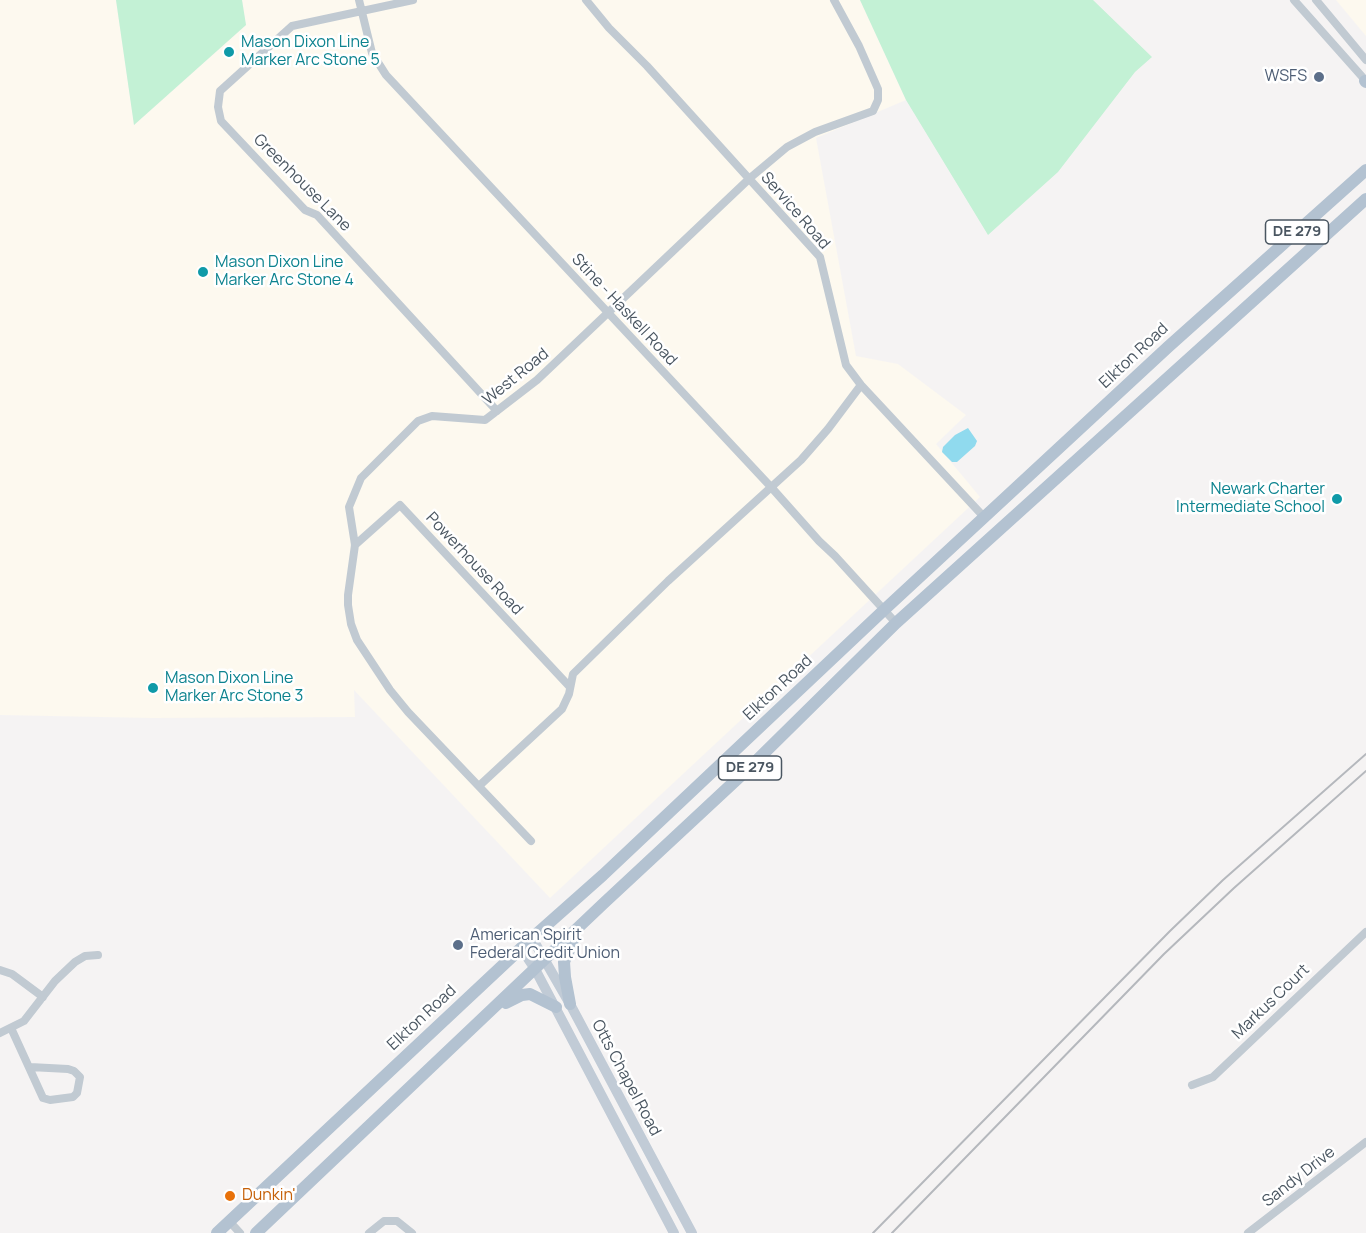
<!DOCTYPE html>
<html>
<head>
<meta charset="utf-8">
<style>
	body { margin:0 }
	canvas { display:block; background:#f5f3f3 }
</style>
</head>
<body>
<canvas width="1366" height="1233"></canvas>
<script>
const c = document.querySelector('canvas').getContext('2d');
c.lineJoin = 'round';
function fill(path, color) {
  c.fillStyle = color;
  c.fill(path, 'evenodd');
}
function poly(rows) {
  const path = new Path2D();
  for (const r of rows) {
    path.moveTo(r[0], r[1]);
    for (let i = 2; i < r.length; i += 2) path.lineTo(r[i], r[i + 1]);
  }
  return path;
}
function trace(path, color, width, dash) {
  c.strokeStyle = color;
  c.lineWidth = width;
  c.lineCap = dash ? 'butt' : 'round';
  c.setLineDash(dash || []);
  c.stroke(path);
}
function drawText(font, color, halo, rows, align = 'center') {
  c.font = font + ' Manrope,sans-serif';
  c.lineWidth = 5;
  c.setLineDash([]);
  c.textBaseline = 'middle';
  c.strokeStyle = halo;
  c.fillStyle = color;
  for (const [text, x, y, turn = 0] of rows) {
    c.save();
    c.translate(x, y);
    c.rotate((+turn || 0) * Math.PI / 180);
    c.textAlign = isNaN(turn) ? turn : align;
    if (halo) c.strokeText(text, 0, 0);
    c.fillText(text, 0, 0);
    c.restore();
  }
}
fill(poly([
	[0,0,116,0,134,125,246,25,242,0,860,0,906,100,816,138,856,356,898,364,966,415,936,444,980,497,550,898,354,690,355,717,152,718,0,715],
	[1337,0,1366,0,1366,36,1336,0]
]), '#fdf9ef');
fill(poly([
	[116,0,242,0,246,25,134,125],
	[860,0,1093,0,1152,57,1135,72,1058,172,988,235,906,100]
]), '#c3f1d5');
fill(poly([
	[968,428,977,441,975,446,957,462,952,462,942,452,943,447,955,435]
]), '#90daee');
trace(poly([
	[359,0,372,53,386,75,771,487,819,541,835,556,896,623],
	[413,0,292,26,220,91,218,107,221,121,305,210,317,215,497,411],
	[586,0,609,28,647,66,820,257,846,365,861,385,984,517],
	[1294,0,1366,81],
	[1316,0,1366,60],
	[355,545,400,505,569,686],
	[479,786,562,709,569,694,573,674,668,581,801,460,828,429,861,385],
	[531,841,408,712,390,690,357,640,351,624,348,605,348,595,355,545,349,507,361,478,418,421,432,416,485,420,537,380,750,178,787,147,815,132,873,111,878,100,878,89,859,46,834,0],
	[0,970,12,974,43,997],
	[11,1028,43,1098,50,1100,73,1097,77,1093,80,1077,74,1071,68,1069,30,1067],
	[0,1033,24,1021,55,981,75,962,85,956,98,955],
	[1192,1085,1213,1077,1366,932],
	[229,1221,240,1233],
	[369,1233,384,1221,397,1221,412,1233],
	[1248,1233,1366,1142]
]), '#c1cad2', 8);
trace(poly([
	[532,938,570,1004,692,1233],
	[521,948,535,969,674,1233]
]), '#c1cbd6', 10);
trace(poly([
	[1365,81,1366,82],
	[506,1003,522,995,530,994,556,1007],
	[570,1004,565,977,564,962,575,936],
	[217,1233,532,938,603,875,884,610,1168,347,1366,170],
	[256,1233,604,903,748,769,896,623,1366,199]
]), '#b3c2d1', 12);
trace(poly([
	[873,1233,1170,931,1223,880,1366,754],
	[892,1233,1164,954,1234,888,1366,771]
]), '#b5b8bd', 2);
for (const [x, y, r, color] of [
	[229,52,6,"#0f9aa8"],
	[1319,77,6,"#5c6f8a"],
	[203,272,6,"#0f9aa8"],
	[1337,499,6,"#0f9aa8"],
	[153,688,6,"#0f9aa8"],
	[458,945,6,"#5c6f8a"],
	[230,1196,6,"#e8710a"]
]) {
  const dot = new Path2D();
  dot.arc(x, y, r, 0, 2 * Math.PI);
  c.fillStyle = color;
  c.fill(dot);
  trace(dot, '#fff', 2);
}
for (const [x, y, w] of [
	[1297,232,63],
	[750,768,63]
]) {
  const box = new Path2D();
  box.roundRect(x - w / 2, y - 12, w, 24, 4.5);
  c.fillStyle = '#fff';
  c.fill(box);
  trace(box, '#4a5661', 1.5);
}
drawText('bold 15px', '#4a5661', null, [
	["DE 279",1297,232],
	["DE 279",750,768]
]);
drawText('16px', '#0d838f', '#fff', [
	["Mason Dixon Line",241,43],
	["Marker Arc Stone 5",241,61],
	["Mason Dixon Line",215,263],
	["Marker Arc Stone 4",215,281],
	["Newark Charter",1325,490,"right"],
	["Intermediate School",1325,508,"right"],
	["Mason Dixon Line",165,679],
	["Marker Arc Stone 3",165,697]
], 'left');
drawText('16px', '#4e5e75', '#fff', [
	["WSFS",1307,77],
	["American Spirit",470,936,"left"],
	["Federal Credit Union",470,954,"left"]
], 'right');
drawText('16px', '#4a5661', '#fff', [
	["Greenhouse Lane",302,183,45],
	["Service Road",795,211,49],
	["Stine - Haskell Road",624,310,47],
	["Elkton Road",1134,356,-43],
	["West Road",516,377,-39],
	["Powerhouse Road",474,564,47],
	["Elkton Road",778,688,-43],
	["Markus Court",1271,1002,-44],
	["Elkton Road",422,1018,-43],
	["Otts Chapel Road",626,1078,62],
	["Sandy Drive",1299,1177,-38]
]);
drawText('16px', '#c56008', '#fff', [
	["Dunkin'",242,1196]
], 'left');
</script>
</body>
</html>
